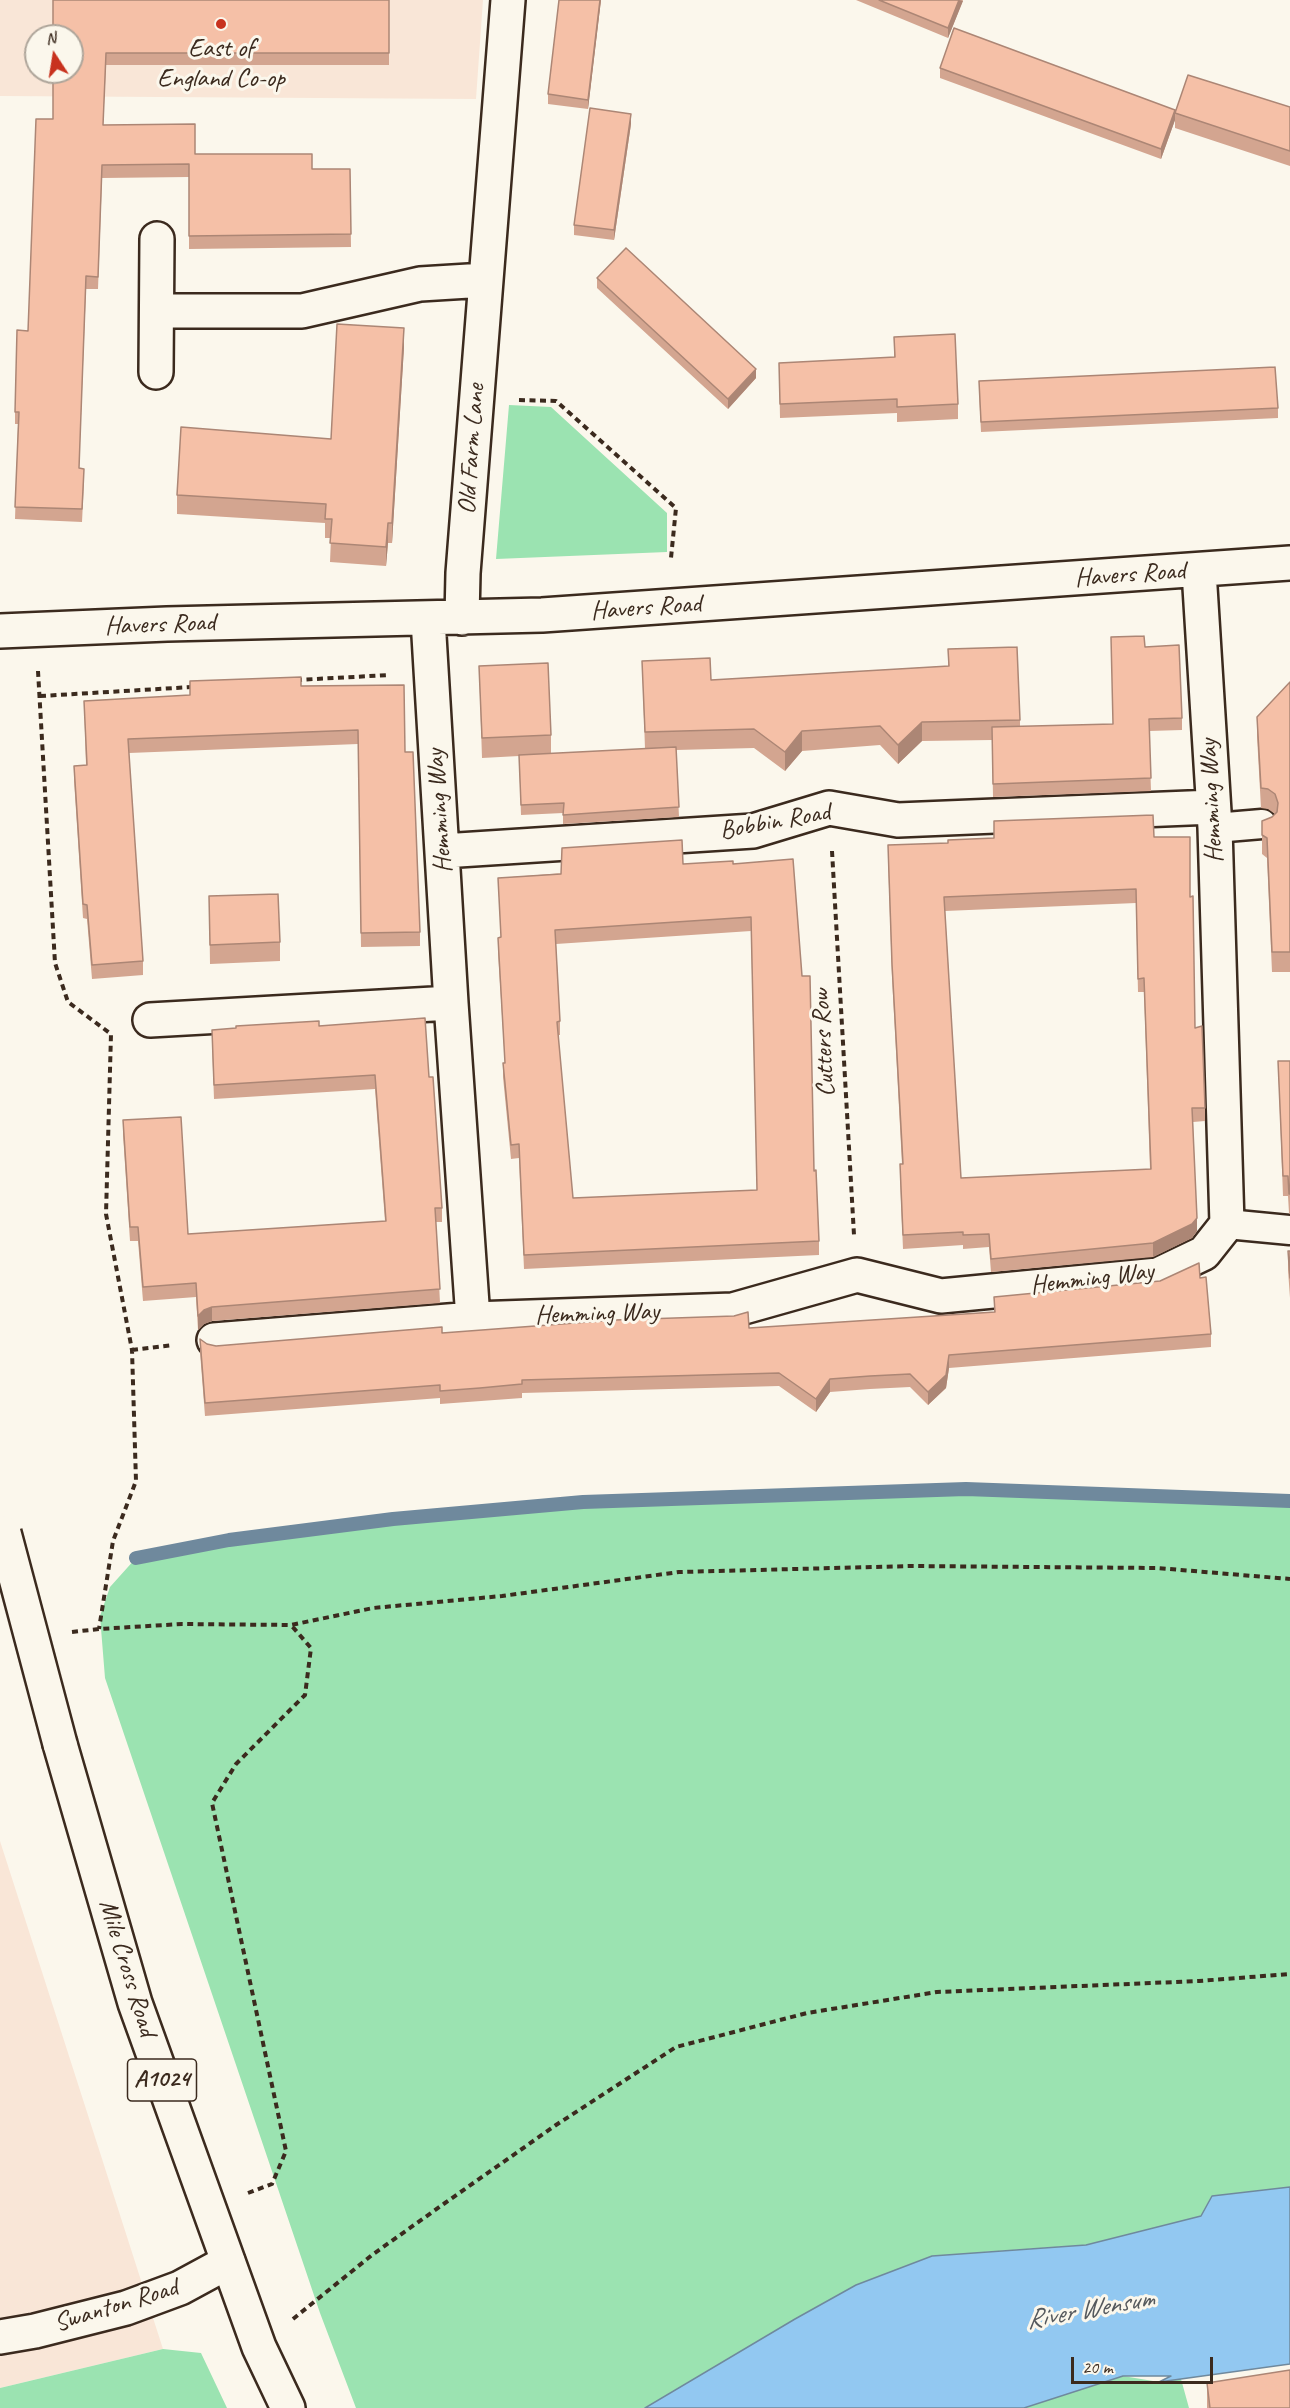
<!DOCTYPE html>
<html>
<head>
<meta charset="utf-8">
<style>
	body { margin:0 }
	#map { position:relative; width:1290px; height:2408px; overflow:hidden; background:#fbf7ec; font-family:Caveat,sans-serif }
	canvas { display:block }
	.north { position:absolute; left:24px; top:24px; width:60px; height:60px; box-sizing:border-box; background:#fbf7ec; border:2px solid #aea59a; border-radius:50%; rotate:348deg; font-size:16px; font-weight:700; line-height:24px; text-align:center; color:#3b2a1e }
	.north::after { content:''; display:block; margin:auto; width:21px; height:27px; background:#c8321e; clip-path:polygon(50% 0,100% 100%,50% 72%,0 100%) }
	.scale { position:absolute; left:1071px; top:2357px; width:142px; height:27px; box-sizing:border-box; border:3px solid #3b2a1e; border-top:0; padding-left:8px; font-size:18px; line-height:21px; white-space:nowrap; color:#3b2a1e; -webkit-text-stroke:4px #fbf7ec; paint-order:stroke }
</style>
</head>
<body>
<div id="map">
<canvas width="1290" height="2408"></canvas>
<div class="north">N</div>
<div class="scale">20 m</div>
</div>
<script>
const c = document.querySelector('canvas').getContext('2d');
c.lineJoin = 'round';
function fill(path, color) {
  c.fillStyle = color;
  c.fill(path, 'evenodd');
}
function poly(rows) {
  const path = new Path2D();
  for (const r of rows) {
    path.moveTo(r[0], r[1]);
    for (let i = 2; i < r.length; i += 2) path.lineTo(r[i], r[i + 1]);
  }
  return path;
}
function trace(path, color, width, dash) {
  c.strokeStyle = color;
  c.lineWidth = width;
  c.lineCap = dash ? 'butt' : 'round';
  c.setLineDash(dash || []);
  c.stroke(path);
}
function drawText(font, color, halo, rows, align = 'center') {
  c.font = font + ' Caveat,sans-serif';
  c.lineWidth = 6;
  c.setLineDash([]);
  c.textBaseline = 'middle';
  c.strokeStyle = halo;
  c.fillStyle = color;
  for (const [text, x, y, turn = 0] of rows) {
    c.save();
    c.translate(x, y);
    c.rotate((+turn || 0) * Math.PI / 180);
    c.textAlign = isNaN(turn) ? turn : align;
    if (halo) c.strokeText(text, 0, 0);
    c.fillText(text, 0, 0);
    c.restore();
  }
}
fill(poly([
	[0,0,483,0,476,99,0,96],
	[36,36,72,36,72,72,36,72],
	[0,1841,163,2349,0,2388]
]), '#f9e6d7');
fill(poly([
	[509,405,551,407,667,513,667,552,496,559],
	[966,1489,1290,1501,1290,2187,1213,2196,1202,2216,1086,2245,984,2252,667,2395,645,2408,356,2408,320,2313,105,1678,100,1616,110,1587,136,1558,229,1540,393,1519,583,1502],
	[163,2349,201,2353,227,2408,0,2408,0,2388],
	[1123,2376,1159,2382,1181,2379,1189,2408,1024,2408]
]), '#9be3b1');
const water = poly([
	[1290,2187,1290,2364,1159,2382,1171,2376,1123,2376,1024,2408,645,2408,795,2319,856,2285,932,2256,1086,2245,1201,2216,1212,2196,1290,2187]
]);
fill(water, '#92c8f1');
trace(water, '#6f899d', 1.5);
trace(poly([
	[136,1558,229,1540,393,1519,583,1502,966,1489,1290,1501]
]), '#6f899d', 14);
const lane = poly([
	[1215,828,1262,824],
	[1227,1224,1290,1230]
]);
const street = poly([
	[157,311,302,311,420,284,485,280],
	[156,372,157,239],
	[462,618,463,573,508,0],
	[428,619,451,1003,473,1319,733,1310,857,1275,941,1296,1158,1275,1204,1253,1227,1224,1215,828,1199,571],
	[0,631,167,624,542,615,1290,563],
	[443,851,753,831,829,808,898,820,1213,807],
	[150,1020,451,1003],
	[214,1340,473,1319],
	[0,2337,35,2331,126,2308,180,2288,228,2262]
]);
const primary = poly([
	[60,1744,135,2003,259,2347,288,2408]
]);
trace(lane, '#3b2a1e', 33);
trace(street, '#3b2a1e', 38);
trace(primary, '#3b2a1e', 38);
trace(poly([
	[519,400,556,401,676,508,671,558],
	[38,671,55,963,68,1002,111,1034,106,1214,132,1350,136,1481,113,1541,99,1629],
	[296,680,390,675],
	[40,696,192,687],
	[832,851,854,1235],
	[132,1350,173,1345],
	[72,1632,99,1629,182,1624,291,1625,373,1608,502,1596,679,1572,912,1566,1157,1568,1290,1579],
	[248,2193,272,2184,286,2151,212,1803,236,1764,305,1695,311,1648,291,1625],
	[293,2319,372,2255,445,2203,556,2125,676,2047,807,2013,937,1992,1199,1981,1290,1974]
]), '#3b2a1e', 4, [6, 4.5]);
trace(lane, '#fbf7ec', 28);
trace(street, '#fbf7ec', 33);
trace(primary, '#fbf7ec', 33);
const primaryBridge = poly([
	[4,1533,60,1744]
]);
trace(primaryBridge, '#3b2a1e', 38, []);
trace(primaryBridge, '#fbf7ec', 33);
fill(poly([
	[53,0,389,0,389,65,106,65,103,125,195,154,312,169,350,169,351,247,189,249,189,177,102,178,98,289,86,289,79,468,84,481,82,522,15,519,18,424,15,424,15,412,28,331,53,119],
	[601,0,588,109,548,104,548,94],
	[856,0,963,0,948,38],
	[940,68,1175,120,1161,159,940,78],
	[1290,107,1290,166,1175,128,1175,113],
	[631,124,614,240,574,235,574,225],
	[597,278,756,378,728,409,597,288],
	[894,337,958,404,958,419,897,422,897,413,780,418,779,363,894,357],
	[404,347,392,543,388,543,386,566,330,562,331,538,325,538,325,523,177,514,177,495,331,439],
	[979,391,1278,408,1278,418,981,432],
	[1145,647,1182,718,1182,730,1149,731,1151,791,993,797,992,740,922,741,898,764,880,745,802,751,785,771,754,748,676,750,679,817,563,824,563,813,521,815,519,756,482,758,479,666,551,735,551,754,645,749,642,661,711,680,948,666,948,649,1020,720,1020,727,1113,724],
	[190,681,301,686,405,752,420,932,420,946,361,947,358,744,129,753,143,961,143,975,92,979,87,919,83,918,74,780,74,766,86,765,84,701,190,695],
	[1290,682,1290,972,1272,972,1267,858,1262,854,1262,821,1272,817,1275,814,1268,809,1261,808,1257,736,1257,717],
	[1154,837,1190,897,1195,1028,1205,1108,1205,1121,1193,1122,1197,1231,1192,1238,1153,1257,991,1272,989,1247,963,1249,963,1245,903,1249,900,1178,900,1164,902,1164,892,977,888,859],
	[1136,903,1138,992,1144,992,1150,1169,961,1178,945,911],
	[793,859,819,1241,819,1255,524,1269,519,1158,511,1159,503,1077,503,1063,505,1063,498,952,498,938,501,938,498,878,683,864,733,864],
	[751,931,757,1190,573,1198,558,1035,560,1035,560,1021,556,944],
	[209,896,280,942,280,961,210,964],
	[319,1026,429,1077,442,1208,442,1222,436,1222,440,1303,212,1321,204,1324,198,1330,196,1297,143,1301,138,1241,130,1241,123,1134,123,1120,188,1234,385,1221,375,1089,214,1099,212,1044],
	[1278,1061,1290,1061,1290,1214,1289,1213,1288,1196,1283,1196],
	[1288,1251,1290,1251,1290,1298,1288,1270],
	[1200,1278,1211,1334,1211,1347,949,1368,946,1388,928,1405,910,1387,870,1389,830,1392,816,1412,779,1386,522,1393,522,1398,440,1404,440,1398,205,1416,200,1352,200,1339,207,1344,216,1346,442,1333,749,1328,994,1312,994,1297],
	[1207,2383,1290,2408,1207,2408]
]), '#d3a590');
fill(poly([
	[600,0,601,0,588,109,588,100],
	[959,0,963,1,948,38,948,28],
	[1175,110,1175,120,1161,159,1161,149],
	[631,114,631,124,614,240,614,230],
	[404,328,404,347,392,543,392,523],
	[756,369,756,378,728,409,728,399],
	[388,523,388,543,386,566,386,547],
	[922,722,922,741,898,764,898,745],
	[802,731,802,751,785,771,785,752],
	[1197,1218,1197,1231,1192,1238,1153,1257,1153,1243],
	[212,1307,212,1321,204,1324,198,1330,198,1316,204,1310],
	[949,1355,949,1368,946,1388,928,1405,928,1392],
	[830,1379,830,1392,816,1412,816,1399]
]), '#ac8675');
const building = poly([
	[53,0,389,0,389,53,106,53,103,125,195,124,195,154,312,154,312,169,350,169,351,234,189,236,189,164,102,165,98,277,86,276,79,468,84,469,82,509,15,507,19,412,15,412,17,330,28,331,36,119,53,119,53,72,72,72,72,36,53,36,53,0],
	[559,0,600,0,588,100,548,94,559,0],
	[879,0,959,0,948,28,879,0],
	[954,28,1175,110,1161,149,940,68,954,28],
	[1188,75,1290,107,1290,151,1175,113,1188,75],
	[590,108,631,114,614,230,574,225,590,108],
	[626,248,756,369,728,399,597,278,626,248],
	[337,324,404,328,392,523,388,523,386,547,330,543,332,519,325,519,326,504,177,495,181,427,331,439,337,324],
	[955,334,958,404,897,407,897,399,780,404,779,363,895,357,894,337,955,334],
	[1275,367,1278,408,981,422,979,381,1275,367],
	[1144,636,1145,647,1179,645,1182,718,1149,719,1151,778,993,784,992,727,1113,724,1111,637,1144,636],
	[1017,647,1020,720,922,722,898,745,880,726,802,731,785,752,754,729,645,732,642,661,710,658,711,680,949,666,948,649,1017,647],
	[548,663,551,735,482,738,479,666,548,663],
	[301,677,301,686,404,685,405,752,413,752,420,932,361,933,358,730,128,739,143,961,92,965,87,905,83,904,74,766,87,765,84,701,190,695,190,681,301,677],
	[1290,682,1290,952,1272,952,1267,838,1262,835,1262,821,1272,817,1277,812,1278,803,1275,794,1268,789,1261,788,1257,717,1290,682],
	[676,747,679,807,563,815,564,803,521,805,519,755,676,747],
	[1153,815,1154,837,1190,837,1190,897,1193,896,1195,1028,1202,1026,1205,1108,1192,1108,1197,1218,1192,1224,1153,1243,991,1259,989,1234,963,1235,963,1232,903,1235,900,1164,903,1164,892,964,888,845,948,843,948,840,994,838,994,821,1153,815],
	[1136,889,1138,979,1144,978,1151,1169,961,1178,944,897,1136,889],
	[682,840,683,864,733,861,733,864,793,859,802,976,810,976,814,1171,816,1170,819,1241,524,1255,519,1144,511,1145,503,1063,505,1063,498,938,501,937,498,878,561,874,562,848,682,840],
	[751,917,757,1190,573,1198,557,1022,560,1021,555,930,751,917],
	[278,894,280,942,210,945,209,896,278,894],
	[425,1018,429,1077,433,1077,442,1208,435,1208,440,1289,212,1307,204,1310,198,1316,196,1283,143,1287,138,1227,130,1227,123,1120,181,1117,188,1234,386,1221,375,1075,214,1085,212,1030,236,1028,236,1026,319,1021,319,1026,425,1018],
	[1278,1061,1290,1061,1290,1194,1289,1194,1288,1176,1283,1176,1278,1061],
	[1288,1251,1290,1251,1290,1278,1288,1251],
	[1199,1263,1200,1278,1206,1277,1211,1334,949,1355,946,1375,928,1392,910,1374,870,1376,830,1379,816,1399,779,1373,522,1380,522,1384,480,1388,440,1391,440,1385,205,1403,200,1339,207,1344,216,1346,442,1327,442,1333,615,1320,734,1316,748,1312,749,1328,995,1312,994,1297,1160,1281,1199,1263],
	[1290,2370,1290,2408,1210,2408,1207,2383,1290,2370]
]);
fill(building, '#f5c0a7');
trace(building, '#ac8675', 1.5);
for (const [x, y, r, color] of [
	[221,24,6,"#c8321e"]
]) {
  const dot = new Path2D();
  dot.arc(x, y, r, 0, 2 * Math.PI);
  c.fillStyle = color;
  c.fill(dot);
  trace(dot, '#fbf7ec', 2);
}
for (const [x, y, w] of [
	[162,2080,69]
]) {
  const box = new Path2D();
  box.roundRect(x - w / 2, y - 21, w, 42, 4.5);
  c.fillStyle = '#fbf7ec';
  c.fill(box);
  trace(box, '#3b2a1e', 1.5);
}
drawText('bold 24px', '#3b2a1e', null, [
	["A1024",162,2080]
]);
drawText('26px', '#3b2a1e', '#fbf7ec', [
	["East of",221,49],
	["England Co-op",221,79]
]);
drawText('26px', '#3b2a1e', '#fbf7ec', [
	["Old Farm Lane",472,449,-86],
	["Havers Road",1130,575,-4],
	["Havers Road",646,608,-4],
	["Havers Road",160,625,-2],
	["Hemming Way",1212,801,-93],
	["Hemming Way",440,811,-94],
	["Bobbin Road",775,822,-10],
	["Cutters Row",824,1043,-93],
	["Hemming Way",1092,1279,-7],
	["Hemming Way",597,1314,-2],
	["Mile Cross Road",127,1968,73],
	["Swanton Road",116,2306,-17]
]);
drawText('italic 27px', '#55595d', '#fbf7ec', [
	["River Wensum",1090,2310,-10]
]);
</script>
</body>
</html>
